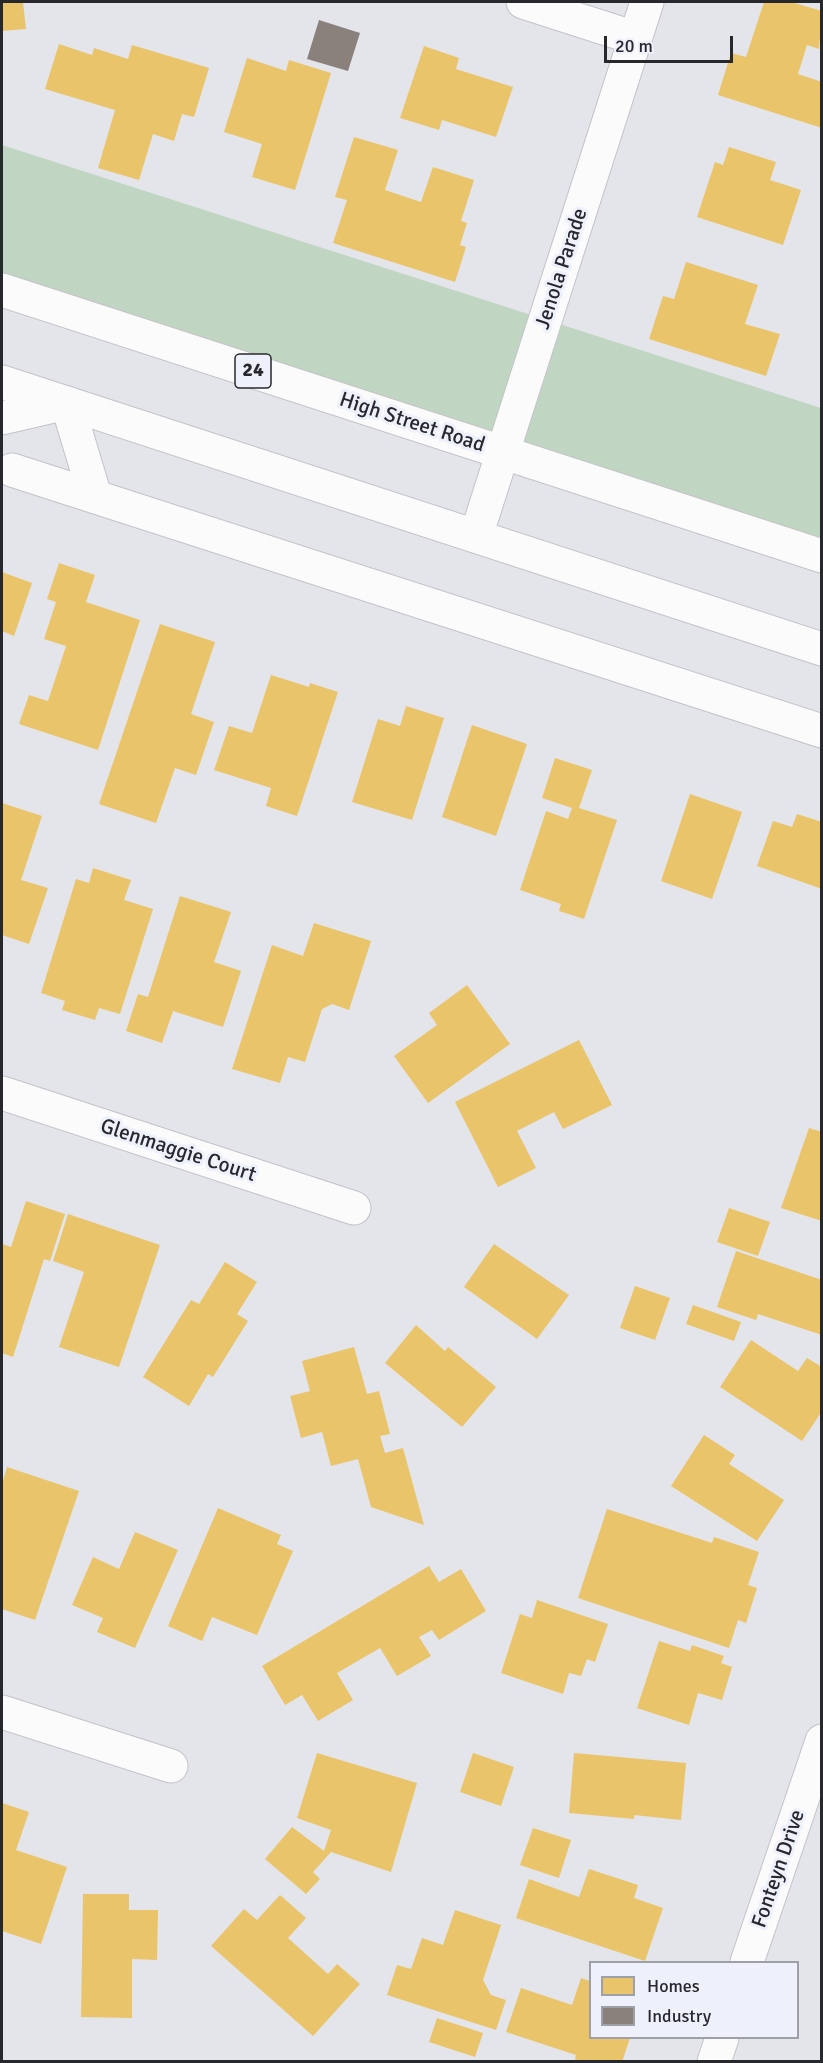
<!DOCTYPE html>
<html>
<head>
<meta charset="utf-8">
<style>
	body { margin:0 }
	#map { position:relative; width:823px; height:2063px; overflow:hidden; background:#e4e5ea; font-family:Signika,sans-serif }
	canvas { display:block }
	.frame { position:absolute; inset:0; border:3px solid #27282c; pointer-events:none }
	.legend { position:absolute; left:589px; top:1961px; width:210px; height:78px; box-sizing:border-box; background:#eef0fb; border:2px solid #9ea0a8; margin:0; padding:8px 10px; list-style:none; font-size:18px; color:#27282c }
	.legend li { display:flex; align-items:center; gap:12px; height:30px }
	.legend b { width:30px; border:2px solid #9ea0a8 }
	.scale { position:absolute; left:604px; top:36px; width:129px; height:27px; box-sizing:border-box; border:3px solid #27282c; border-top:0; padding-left:8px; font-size:18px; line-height:21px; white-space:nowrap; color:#27282c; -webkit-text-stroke:4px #eef0fb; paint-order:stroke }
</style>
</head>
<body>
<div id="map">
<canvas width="823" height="2063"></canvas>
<div class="frame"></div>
<ul class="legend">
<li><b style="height:16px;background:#e9c46a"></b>Homes</li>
<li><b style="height:16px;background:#8a817c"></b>Industry</li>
</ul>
<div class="scale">20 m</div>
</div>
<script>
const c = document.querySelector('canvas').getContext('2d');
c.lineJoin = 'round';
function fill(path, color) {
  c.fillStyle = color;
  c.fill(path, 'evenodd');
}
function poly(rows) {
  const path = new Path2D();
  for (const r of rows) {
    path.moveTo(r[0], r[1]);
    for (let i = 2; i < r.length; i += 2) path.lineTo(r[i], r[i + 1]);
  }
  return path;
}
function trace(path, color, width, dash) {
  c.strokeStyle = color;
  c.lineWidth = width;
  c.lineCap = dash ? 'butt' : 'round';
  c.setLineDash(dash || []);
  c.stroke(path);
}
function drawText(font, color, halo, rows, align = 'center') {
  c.font = font + ' Signika,sans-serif';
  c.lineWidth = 6;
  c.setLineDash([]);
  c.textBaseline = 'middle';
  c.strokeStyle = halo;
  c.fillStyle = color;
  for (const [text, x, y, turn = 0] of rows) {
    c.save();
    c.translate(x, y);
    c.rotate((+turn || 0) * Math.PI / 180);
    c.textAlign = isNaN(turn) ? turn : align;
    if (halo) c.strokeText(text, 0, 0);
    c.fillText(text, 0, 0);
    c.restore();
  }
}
fill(poly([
	[2,145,821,408,821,556,2,290]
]), '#c1d6c2');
fill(poly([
	[2,2,23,2,26,29,2,31],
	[764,2,791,2,822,11,819,49,807,45,798,74,822,82,822,128,718,95,731,53,746,57],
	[59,44,92,55,94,48,128,59,132,45,209,68,194,117,182,114,174,141,153,134,139,180,98,168,115,110,45,89],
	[424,46,459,58,456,69,513,87,496,137,442,120,439,130,400,118],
	[247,58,286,71,289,60,331,73,295,190,252,177,262,144,224,132],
	[354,137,398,150,385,190,421,202,433,167,474,180,461,221,467,223,460,245,466,247,455,282,333,243,347,200,335,197],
	[729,147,776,162,770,180,801,190,783,245,697,217,715,162,723,165],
	[686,262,758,285,745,324,780,334,766,376,649,339,663,296,674,299],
	[59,563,95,575,86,602,140,620,98,750,19,724,29,695,48,701,66,646,44,639,56,602,47,599],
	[2,572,32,583,14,636,2,631],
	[160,624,215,642,191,714,214,722,196,775,175,768,156,823,99,804],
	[271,675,309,687,310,683,338,692,297,816,266,806,271,788,214,770,229,726,252,733],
	[406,706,444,718,412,820,352,802,378,719,400,726],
	[472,725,527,744,496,836,442,817],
	[555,758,592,770,579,808,617,820,584,919,559,911,561,904,520,890,546,811,568,819,572,808,542,798],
	[690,794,742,812,712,899,661,881],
	[2,803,42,816,21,880,48,888,29,944,2,935],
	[797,814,822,822,822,889,757,866,773,821,792,827],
	[93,868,131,880,124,900,153,909,120,1014,99,1008,95,1020,62,1010,65,1001,41,993,76,879,89,883],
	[180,896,231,912,214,962,241,971,223,1027,173,1011,162,1043,126,1031,138,994,148,997],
	[314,923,371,941,349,1010,332,1004,322,1009,305,1062,288,1057,280,1083,232,1069,272,945,303,956],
	[467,985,510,1044,428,1103,394,1056,437,1025,429,1013],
	[579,1040,612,1105,563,1129,554,1112,517,1131,536,1168,498,1187,455,1102],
	[809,1128,822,1132,822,1221,781,1208],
	[26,1201,65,1214,50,1261,44,1259,13,1357,2,1353,2,1244,11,1247],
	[729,1208,770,1222,758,1256,717,1242],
	[68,1214,160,1245,119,1367,59,1347,84,1272,53,1261],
	[494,1244,569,1295,537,1339,464,1287],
	[736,1251,822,1280,822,1335,758,1314,756,1320,717,1307],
	[225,1262,257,1282,237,1314,248,1321,213,1377,208,1374,189,1406,143,1377,191,1300,199,1304],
	[635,1286,670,1298,655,1340,620,1328],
	[693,1305,741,1322,734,1341,686,1324],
	[416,1325,445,1351,448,1347,496,1387,462,1427,385,1363],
	[751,1340,798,1371,807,1358,822,1367,822,1411,802,1441,720,1387],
	[354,1347,367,1394,379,1391,390,1434,380,1436,385,1453,403,1448,424,1525,371,1507,358,1459,331,1466,322,1432,301,1438,290,1396,310,1391,302,1361],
	[704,1435,735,1455,729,1464,784,1500,757,1541,671,1486],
	[7,1467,79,1491,35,1620,2,1609,2,1484],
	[218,1508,281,1535,277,1544,293,1551,257,1635,212,1617,202,1641,168,1626],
	[607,1509,712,1543,714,1537,759,1552,748,1585,757,1588,746,1623,738,1620,729,1648,578,1598],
	[135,1532,178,1550,135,1648,97,1632,103,1618,72,1605,93,1557,119,1569],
	[429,1566,439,1582,461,1569,486,1611,439,1640,432,1630,419,1637,431,1656,397,1676,380,1648,337,1673,353,1700,318,1721,302,1695,285,1705,262,1666],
	[537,1600,608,1624,595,1662,587,1659,581,1676,569,1673,563,1694,501,1673,520,1614,532,1618],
	[659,1641,690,1651,692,1645,724,1656,721,1663,732,1667,722,1700,698,1693,689,1725,637,1708],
	[317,1753,417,1783,391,1872,331,1852,313,1872,320,1879,306,1894,265,1859,292,1827,324,1851,331,1830,297,1818],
	[473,1753,514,1767,501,1806,460,1792],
	[574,1753,686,1763,681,1820,634,1815,634,1819,569,1813],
	[2,1803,29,1812,16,1850,67,1867,41,1944,2,1931],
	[533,1828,571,1840,559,1878,520,1865],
	[589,1869,638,1885,634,1898,663,1908,645,1961,516,1918,529,1879,579,1897],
	[83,1894,129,1894,129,1910,158,1910,157,1960,132,1959,132,2018,81,2017],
	[280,1895,306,1918,288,1938,328,1974,337,1964,360,1984,313,2036,211,1946,244,1909,257,1920],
	[455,1910,501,1925,483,1980,491,1995,506,2000,496,2030,387,1995,397,1965,411,1969,422,1938,443,1945],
	[581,1978,590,1981,590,2038,630,2038,622,2062,583,2062,575,2059,576,2055,506,2032,521,1988,572,2005],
	[437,2018,483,2033,475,2057,429,2042]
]), '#e9c46a');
fill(poly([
	[319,20,360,33,348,71,307,59]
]), '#8a817c');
const minor = poly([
	[523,2,635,38],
	[2,418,67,403,95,496],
	[12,470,822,731],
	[476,536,647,2],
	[2,1093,354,1208],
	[2,1712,171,1766],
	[747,1962,822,1741],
	[714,2062,722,2038]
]);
const major = poly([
	[2,290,822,556],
	[2,382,822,649]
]);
trace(minor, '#c2c3c7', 35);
trace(major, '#c2c3c7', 35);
trace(minor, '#fbfbfc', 33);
trace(major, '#fbfbfc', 33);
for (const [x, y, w] of [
	[253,371,36]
]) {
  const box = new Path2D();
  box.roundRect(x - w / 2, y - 17, w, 34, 4.5);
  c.fillStyle = '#eef0fb';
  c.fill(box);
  trace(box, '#27282c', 1.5);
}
drawText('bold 20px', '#27282c', null, [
	["24",253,371]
]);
drawText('21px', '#27282c', '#eef0fb', [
	["Jenola Parade",562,269,-72],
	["High Street Road",412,423,18],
	["Glenmaggie Court",178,1151,18],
	["Fonteyn Drive",779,1869,-71]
]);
</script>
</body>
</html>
